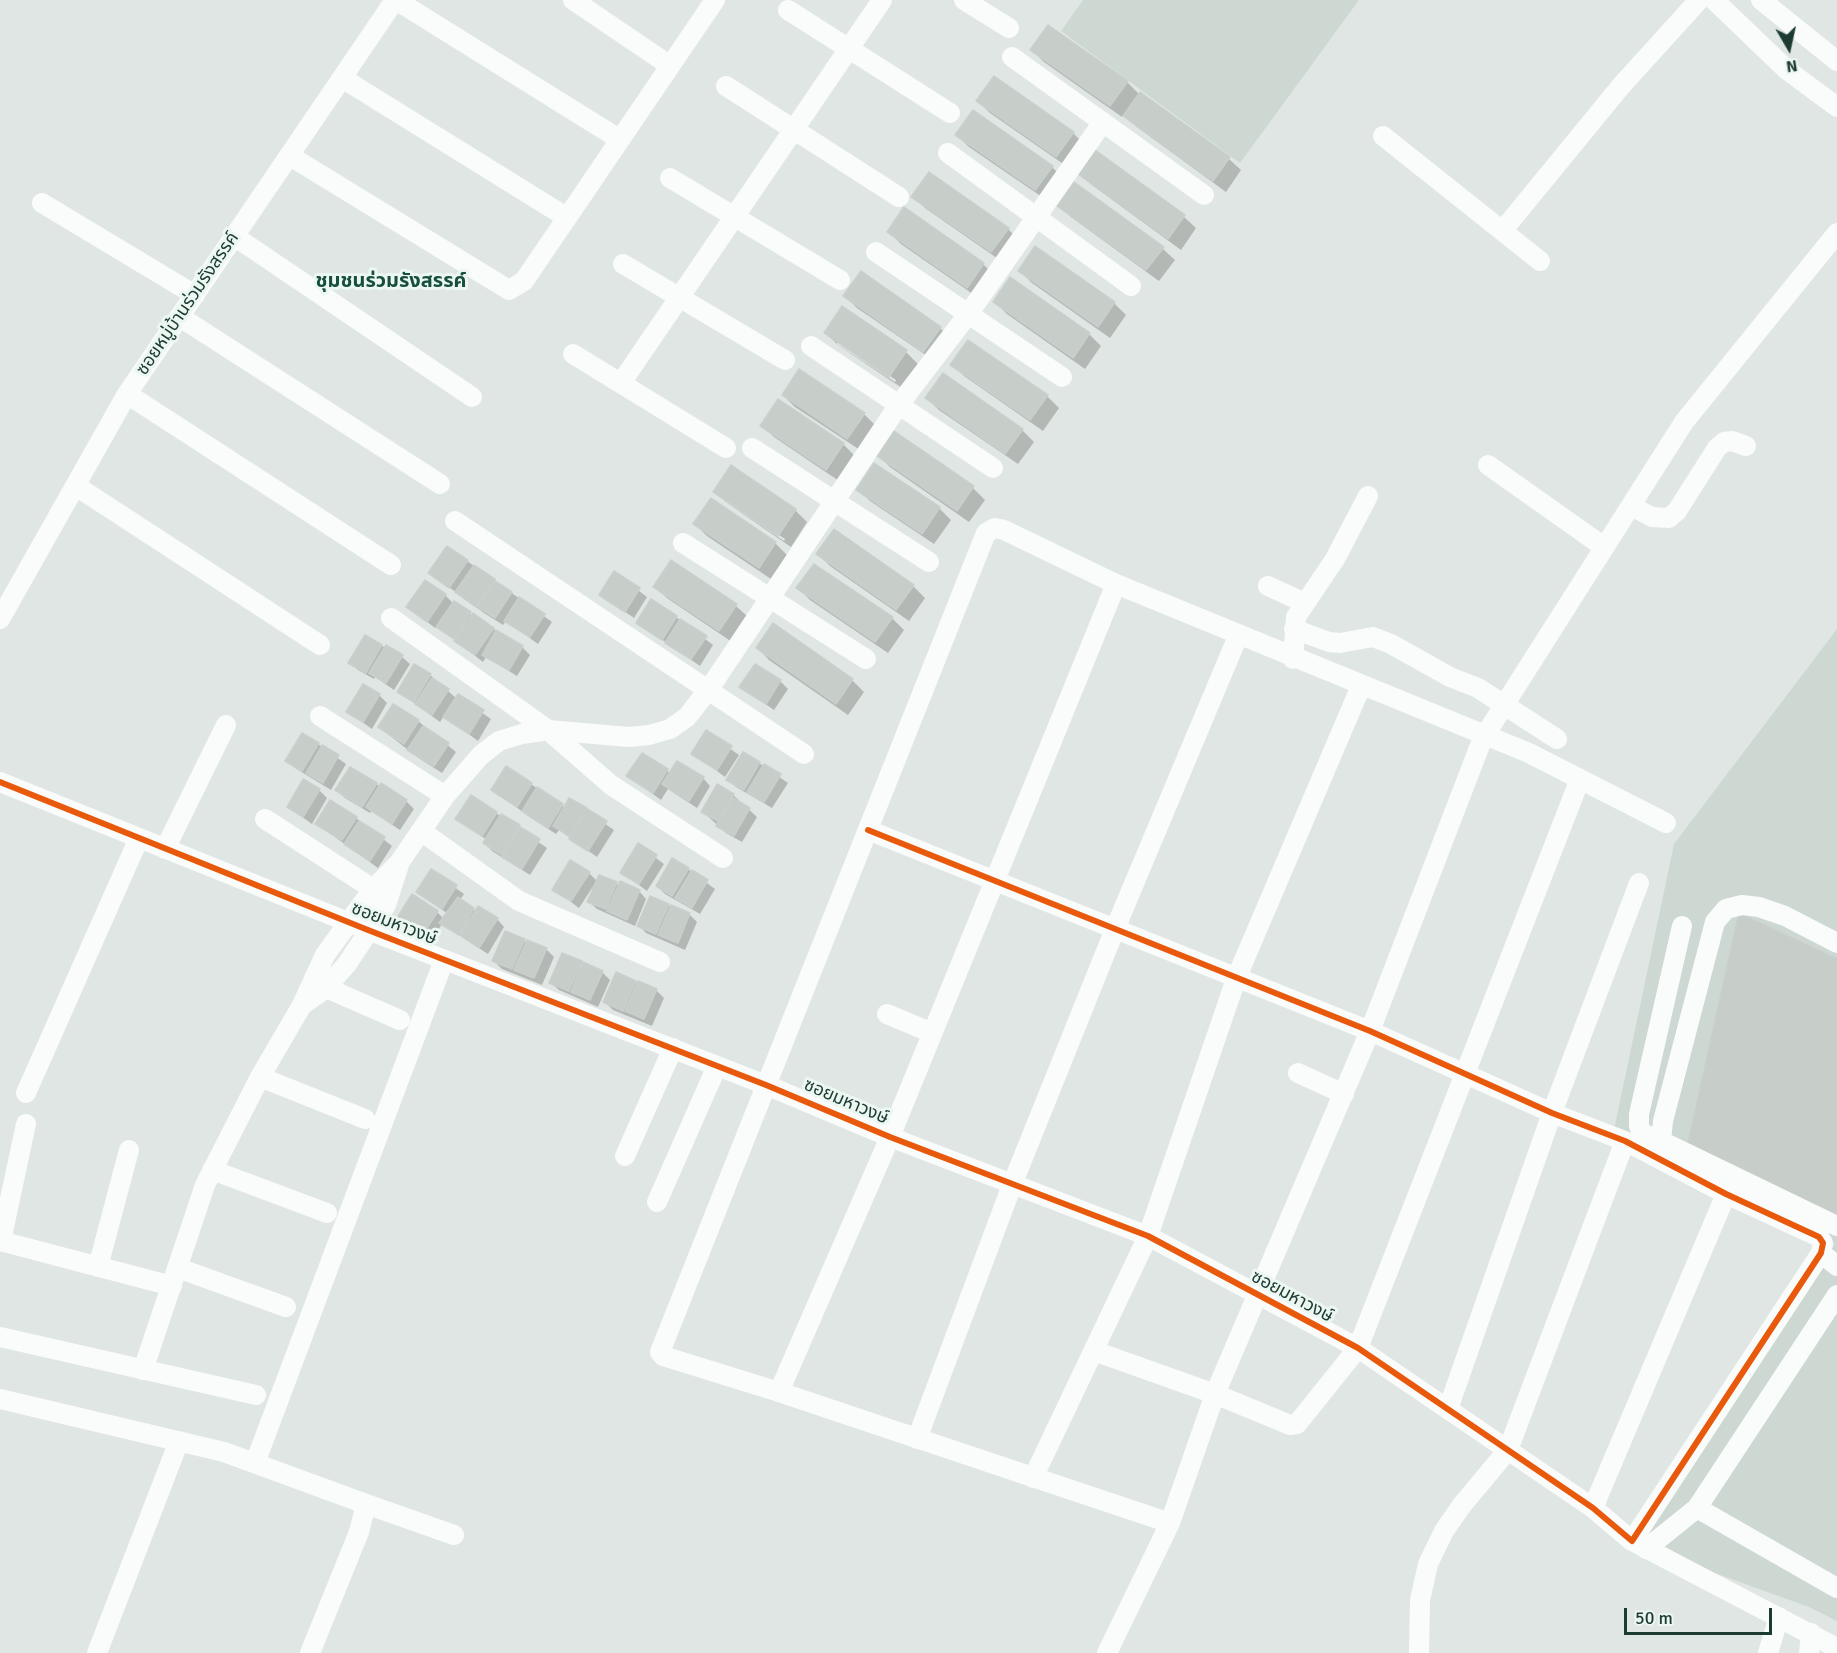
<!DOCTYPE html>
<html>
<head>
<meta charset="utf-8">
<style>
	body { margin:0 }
	#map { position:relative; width:1837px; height:1653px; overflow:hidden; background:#e0e6e3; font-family:Signika,sans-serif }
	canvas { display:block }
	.north { position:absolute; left:1759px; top:18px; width:60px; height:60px; -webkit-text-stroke:4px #ecf7f1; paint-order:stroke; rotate:171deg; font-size:16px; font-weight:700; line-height:24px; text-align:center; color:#1c3b32 }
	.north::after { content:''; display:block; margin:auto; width:21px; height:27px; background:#1c3b32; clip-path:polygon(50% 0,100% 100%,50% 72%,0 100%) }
	.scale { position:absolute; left:1624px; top:1608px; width:148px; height:27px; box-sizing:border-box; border:3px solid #1c3b32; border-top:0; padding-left:8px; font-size:18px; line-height:21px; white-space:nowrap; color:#1c3b32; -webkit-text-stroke:4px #ecf7f1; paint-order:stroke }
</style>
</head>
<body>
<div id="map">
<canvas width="1837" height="1653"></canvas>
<div class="north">N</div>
<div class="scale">50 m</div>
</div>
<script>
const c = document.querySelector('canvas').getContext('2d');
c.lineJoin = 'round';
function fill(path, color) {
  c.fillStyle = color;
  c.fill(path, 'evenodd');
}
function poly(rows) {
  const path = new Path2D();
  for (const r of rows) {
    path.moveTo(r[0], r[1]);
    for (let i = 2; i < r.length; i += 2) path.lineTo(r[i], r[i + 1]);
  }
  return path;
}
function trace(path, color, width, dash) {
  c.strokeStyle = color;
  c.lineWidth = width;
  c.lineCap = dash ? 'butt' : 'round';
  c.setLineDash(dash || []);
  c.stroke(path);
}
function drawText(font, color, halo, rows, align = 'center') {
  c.font = font + ' Signika,"Noto Sans Thai",sans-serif';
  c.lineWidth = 6;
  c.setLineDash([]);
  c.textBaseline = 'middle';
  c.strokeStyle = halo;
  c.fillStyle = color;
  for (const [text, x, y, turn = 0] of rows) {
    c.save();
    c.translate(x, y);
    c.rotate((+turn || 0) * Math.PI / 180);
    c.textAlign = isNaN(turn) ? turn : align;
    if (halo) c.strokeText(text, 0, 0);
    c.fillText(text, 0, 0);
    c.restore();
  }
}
fill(poly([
	[1083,0,1359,0,1240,163,1061,31],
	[1837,629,1837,1621,1809,1607,1637,1545,1835,1244,1614,1130,1674,844]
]), '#cdd8d3');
fill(poly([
	[1032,50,1127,82,1140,95,1229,159,1241,170,1226,192,1137,127,1124,114,1122,117,1044,62],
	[978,101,1073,133,1085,145,1069,168,990,113],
	[957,135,1052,167,1064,179,1048,201,969,147],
	[1096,152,1184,217,1196,228,1181,250,1092,185,1080,173],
	[913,196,1008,229,1020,241,1004,263,925,208],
	[1059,205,1163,249,1175,260,1159,281,1071,217],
	[905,209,983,264,995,276,980,299,901,244,889,232],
	[1036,248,1114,303,1126,315,1110,338,1032,283,1020,271],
	[1011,279,1089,334,1101,346,1085,369,1007,314,995,302],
	[845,296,940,328,952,340,936,362,857,308],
	[842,308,906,352,918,364,902,388,838,345,826,333],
	[837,340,896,380,895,382,837,344],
	[952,364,1047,396,1059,408,1043,431,964,376],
	[783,395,864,414,876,426,860,450,795,407],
	[927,398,1022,430,1034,442,1018,464,939,410],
	[762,425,843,444,855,456,839,481,774,437],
	[894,433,973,488,985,500,969,522,890,467,879,456],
	[731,467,795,510,807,522,791,547,727,503,715,491],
	[726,499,785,539,784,541,726,502],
	[858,489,939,508,951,520,934,544,870,501],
	[711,500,775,543,787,555,771,579,707,536,695,524],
	[818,554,913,586,925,598,909,621,830,566],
	[467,561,552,622,538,644,506,621,503,625,484,613,430,573],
	[672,562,736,606,748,617,732,642,667,598,655,587],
	[615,573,647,597,634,618,601,595],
	[798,588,892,618,904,630,888,653,810,600],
	[445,595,454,604,522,647,530,655,517,676,486,657,483,662,437,626,435,628,408,607],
	[676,617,713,645,700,666,638,623],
	[774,625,852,680,864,692,848,715,769,660,758,648],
	[366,637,402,657,410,664,394,690,375,677,374,679,358,670,350,663],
	[430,675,457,699,458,696,491,719,478,741,444,716,440,722,399,692],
	[780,681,788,689,774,710,741,687],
	[379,695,387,703,372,729,348,712],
	[418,721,456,752,442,773,417,757,379,727],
	[706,732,739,755,725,777,693,753],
	[318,744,346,764,331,790,295,768,287,761],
	[759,763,788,783,772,808,736,787,728,780],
	[667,770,670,774,703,778,710,786,697,808,668,789,661,800,628,776],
	[376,784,406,801,414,809,400,830,371,811,370,813,345,798,337,790],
	[531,784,565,808,570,800,614,830,597,857,559,830,556,834,531,818,493,790],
	[319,790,327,798,312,824,288,807],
	[733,795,757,817,742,842,726,833,702,811],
	[496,813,547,848,530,875,492,851,485,843,487,840,457,819],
	[356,818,392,846,378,868,317,824],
	[638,845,664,864,647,891,621,872],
	[688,869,715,889,700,914,665,894,657,886],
	[432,871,464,894,460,900,476,912,497,919,504,927,488,954,442,924,431,941,399,918,437,912,444,919,448,914,418,892],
	[589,873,598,882,616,884,639,891,646,899,635,926,597,909,589,902,596,882,579,908,554,889],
	[668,905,689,914,697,922,685,950,646,933,639,925],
	[524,941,546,949,554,957,542,985,502,969,494,961],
	[581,963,602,972,610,980,598,1007,559,990,551,983],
	[635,982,656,990,664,998,652,1026,613,1010,605,1002]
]), '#0003');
const building = poly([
	[1048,25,1128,81,1110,106,1030,50,1048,25],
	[994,76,1074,132,1056,157,976,101,994,76],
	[1140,92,1230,157,1213,181,1123,116,1140,92],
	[973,110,1053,166,1035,190,955,135,973,110],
	[1095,150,1185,215,1168,239,1078,174,1095,150],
	[929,172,1009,228,991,252,911,197,929,172],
	[1074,182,1164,247,1146,270,1057,206,1074,182],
	[904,207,984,263,967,288,887,232,904,207],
	[1035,246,1115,302,1098,327,1018,271,1035,246],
	[861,271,941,327,923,352,843,296,861,271],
	[1010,277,1090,333,1073,358,993,302,1010,277],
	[842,306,907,350,889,377,824,333,842,306],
	[968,340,1048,395,1030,420,950,365,968,340],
	[799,369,865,413,847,439,782,395,799,369],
	[943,373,1023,429,1005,454,925,398,943,373],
	[778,399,844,443,826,470,760,426,778,399],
	[894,431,974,486,957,511,877,456,894,431],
	[874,463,940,507,922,534,856,490,874,463],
	[731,465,796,509,778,536,713,492,731,465],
	[711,498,776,542,759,568,693,524,711,498],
	[834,529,914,585,896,610,816,554,834,529],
	[447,546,468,560,449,588,428,573,447,546],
	[671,560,737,604,719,631,653,587,671,560],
	[814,564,893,617,875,642,796,588,814,564],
	[474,565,495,579,476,607,455,592,474,565],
	[614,571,640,588,625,612,599,595,614,571],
	[425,580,446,594,427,622,406,607,425,580],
	[495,581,512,592,495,618,478,607,495,581],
	[519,597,545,614,530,637,504,621,519,597],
	[651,599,677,616,662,640,636,623,651,599],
	[454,601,471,612,454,639,436,627,454,601],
	[473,613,494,628,475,655,454,641,473,613],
	[680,619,707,636,691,659,665,643,680,619],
	[773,623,853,679,836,704,756,648,773,623],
	[496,630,523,646,509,670,482,655,496,630],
	[365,635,382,645,366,673,348,663,365,635],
	[386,645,403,655,386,683,369,673,386,645],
	[414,664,431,674,414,702,397,692,414,664],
	[755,664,781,680,766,704,739,687,755,664],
	[432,678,449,689,432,715,415,704,432,678],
	[363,684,380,694,363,722,346,712,363,684],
	[458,694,484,710,469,734,443,717,458,694],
	[393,704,419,720,404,744,378,727,393,704],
	[423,726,449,743,434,766,407,750,423,726],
	[706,730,732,746,717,770,691,754,706,730],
	[302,733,319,743,302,771,285,761,302,733],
	[322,745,339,755,323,783,306,773,322,745],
	[743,752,760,762,744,790,726,780,743,752],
	[642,753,668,769,653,793,626,776,642,753],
	[677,761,704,777,689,801,662,784,677,761],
	[764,764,781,774,764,802,747,792,764,764],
	[506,766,532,783,517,807,491,790,506,766],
	[350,767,377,783,362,807,335,790,350,767],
	[303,779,320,789,303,817,287,807,303,779],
	[381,783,407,800,392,824,366,807,381,783],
	[717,784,734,794,718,821,701,812,717,784],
	[537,787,563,804,548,828,522,811,537,787],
	[471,795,497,812,482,836,455,819,471,795],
	[569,798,587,808,570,836,553,826,569,798],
	[733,798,750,808,734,836,716,826,733,798],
	[330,800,357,817,342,840,315,824,330,800],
	[587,809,607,821,588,851,569,839,587,809],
	[501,814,520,825,502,855,483,843,501,814],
	[359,821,385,837,370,861,344,844,359,821],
	[520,827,540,839,522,869,502,857,520,827],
	[638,843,657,855,639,884,620,873,638,843],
	[672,858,689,868,672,896,656,886,672,858],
	[570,860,590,872,571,901,552,890,570,860],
	[431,869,457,885,442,909,416,892,431,869],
	[692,870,708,880,692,908,675,898,692,870],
	[599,875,617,882,606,909,587,902,599,875],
	[620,881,640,890,627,920,607,911,620,881],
	[412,894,438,911,423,934,397,918,412,894],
	[650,896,669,904,656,934,637,926,650,896],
	[458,897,474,908,459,935,439,923,458,897],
	[671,905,690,913,678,943,658,935,671,905],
	[478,906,498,918,479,948,460,935,478,906],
	[1739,913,1837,959,1837,1216,1688,1144,1739,913],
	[505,931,525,939,512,969,492,961,505,931],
	[527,940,547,948,534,978,514,970,527,940],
	[562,953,582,961,569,991,549,983,562,953],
	[583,962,603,971,590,1000,571,992,583,962],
	[616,972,636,981,623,1011,603,1002,616,972],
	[638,981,657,989,644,1019,625,1011,638,981]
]);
fill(building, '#c7ceca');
trace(building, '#c8cfcc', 1.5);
trace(poly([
	[396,0,619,139],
	[573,0,669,65],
	[964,0,1009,28],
	[1714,0,1787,70,1837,107],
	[1761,0,1837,61],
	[788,10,950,113],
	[1012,57,1204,195],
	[342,78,566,217],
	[726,86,899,197],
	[1383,136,1540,261],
	[948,153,1131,286],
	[290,156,509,290,524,281,715,0],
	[670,178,840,280],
	[42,203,195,295],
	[1503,230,1621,86,1699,0],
	[234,236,472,397],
	[876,252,1062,377],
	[623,264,785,360],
	[180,317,440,484],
	[811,346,993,468],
	[573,354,726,448],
	[621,383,882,0],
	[127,394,391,565],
	[752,448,929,562],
	[1488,465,1604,547],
	[76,486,320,645],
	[1631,506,1652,517,1669,518,1677,511,1717,448,1724,442,1732,441,1746,446],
	[455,521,804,754],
	[683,543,866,659],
	[1268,586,1305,603],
	[391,618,548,730,611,785,723,858],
	[0,619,127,394,395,0],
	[1294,629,1329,642,1340,643,1373,637,1391,644,1450,677,1478,688,1557,739],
	[1293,659,1296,617,1335,559,1368,496],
	[320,716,445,796],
	[0,782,368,930,766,1085,890,1137,1148,1236,1358,1348,1593,1508,1632,1541,1837,1648],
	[265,819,373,889],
	[868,830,1370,1031,1552,1113,1625,1141,1726,1194,1819,1237,1823,1243,1821,1253,1632,1541],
	[421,831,519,901,660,962],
	[165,849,226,725],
	[1837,943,1785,916,1759,907,1742,905,1726,909,1715,922,1663,1121,1661,1141,1837,1226],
	[315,983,400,1020],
	[302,1005,325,989,347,964,386,905,399,865],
	[887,1014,932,1033],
	[1298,1073,1344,1094],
	[260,1077,365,1119],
	[26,1093,139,838],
	[1661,1141,1642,1133,1639,1126,1639,1114,1682,926],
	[625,1156,673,1048],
	[212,1170,327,1213],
	[657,1202,717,1066],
	[0,1241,172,1286],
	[1,1241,26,1124],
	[1821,1253,1837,1266],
	[98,1267,129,1150],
	[178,1268,286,1307],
	[0,1337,256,1395],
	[1094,1351,1215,1394,1290,1425,1297,1424,1358,1348,1580,779],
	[143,1370,205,1185,260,1077,302,1005,325,955,373,889,399,863,445,796,481,755,499,741,522,734,548,730,629,737,649,735,670,729,687,717,709,689,898,406,969,313,1103,122],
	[779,1392,890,1137,1116,584],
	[0,1399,224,1452,366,1504,359,1532,310,1653],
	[1448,1409,1552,1113,1639,883],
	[917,1439,1012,1185,1115,929,1238,636],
	[255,1463,444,960],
	[1033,1478,1148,1236,1236,979,1361,686],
	[366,1504,454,1535],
	[1593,1508,1726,1194],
	[1697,1508,1837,1295],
	[1170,1523,779,1392,663,1356,660,1352,986,533,995,528,1004,530,1116,584,1529,753,1666,823],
	[1646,1549,1697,1508,1837,1588],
	[97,1653,179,1441],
	[1107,1653,1170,1523,1215,1394,1370,1031,1482,740,1684,422,1837,233],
	[1419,1653,1420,1600,1428,1564,1444,1531,1462,1505,1508,1450,1625,1141],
	[1768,1653,1779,1617],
	[1809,1653,1811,1633]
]), '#fafbfb', 20);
trace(poly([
	[0,782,368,930,766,1085,890,1137,1148,1236,1358,1348,1593,1508,1632,1541,1821,1253,1823,1243,1819,1237,1726,1194,1625,1141,1552,1113,1370,1031,868,830]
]), '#e8590c', 6);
drawText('18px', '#1c3b32', '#ecf7f1', [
	["ซอยหมู่บ้านร่วมรังสรรค์",188,304,-56],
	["ซอยมหาวงษ์",394,924,21],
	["ซอยมหาวงษ์",846,1102,23],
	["ซอยมหาวงษ์",1292,1297,28]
]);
drawText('bold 20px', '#174f3f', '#ecf7f1', [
	["ชุมชนร่วมรังสรรค์",391,282]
]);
</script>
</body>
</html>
